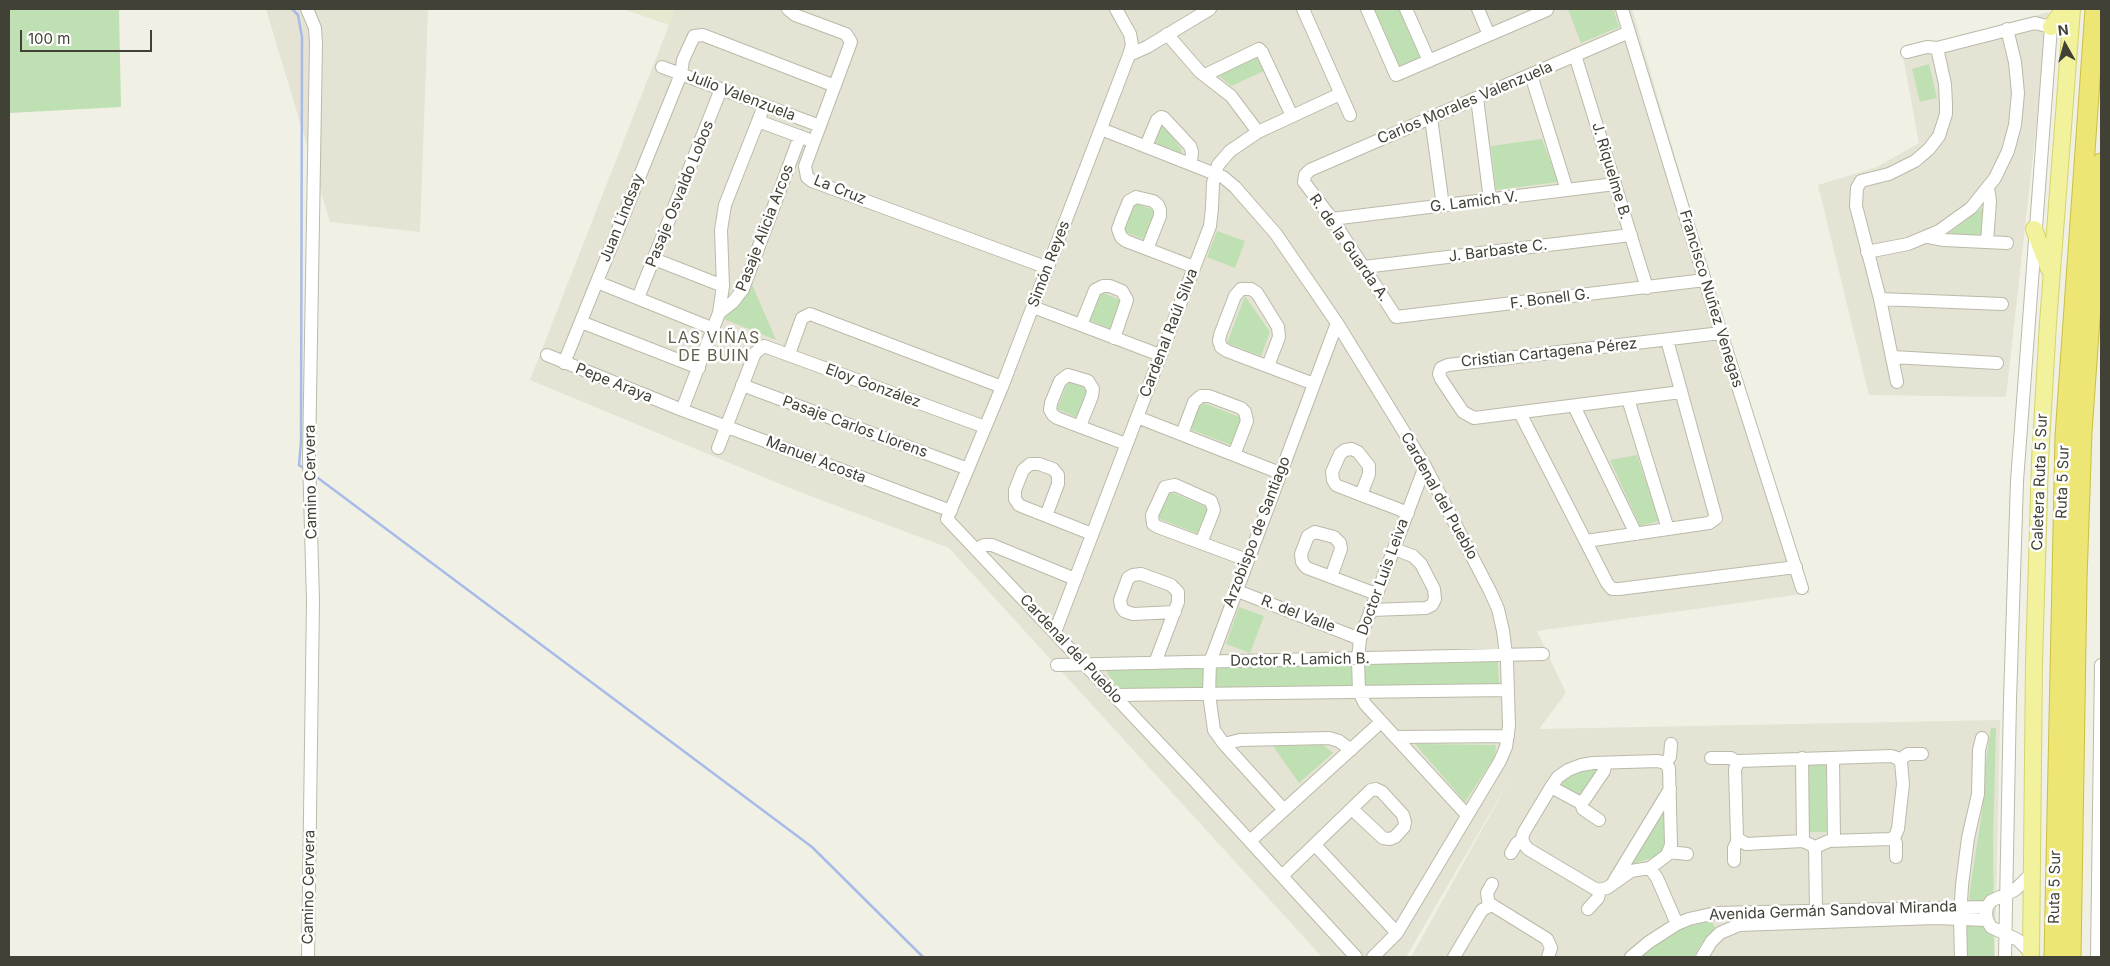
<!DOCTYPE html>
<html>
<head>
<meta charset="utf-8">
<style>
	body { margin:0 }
	#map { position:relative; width:2110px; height:966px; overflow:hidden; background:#f0f0e5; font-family:Inter,sans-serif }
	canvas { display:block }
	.frame { position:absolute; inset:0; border:10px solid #424136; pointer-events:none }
	.north { position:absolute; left:2040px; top:20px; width:50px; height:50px; -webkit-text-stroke:4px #fff; paint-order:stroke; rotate:353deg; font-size:14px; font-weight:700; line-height:20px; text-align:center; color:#424136 }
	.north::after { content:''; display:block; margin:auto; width:18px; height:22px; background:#424136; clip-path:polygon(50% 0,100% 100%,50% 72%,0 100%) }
	.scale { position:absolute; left:20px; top:30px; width:132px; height:22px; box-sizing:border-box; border:2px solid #424136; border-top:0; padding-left:6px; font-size:15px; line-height:18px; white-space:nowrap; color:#424136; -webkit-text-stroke:4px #fff; paint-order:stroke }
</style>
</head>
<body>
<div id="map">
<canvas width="2110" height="966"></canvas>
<div class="frame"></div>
<div class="north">N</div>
<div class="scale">100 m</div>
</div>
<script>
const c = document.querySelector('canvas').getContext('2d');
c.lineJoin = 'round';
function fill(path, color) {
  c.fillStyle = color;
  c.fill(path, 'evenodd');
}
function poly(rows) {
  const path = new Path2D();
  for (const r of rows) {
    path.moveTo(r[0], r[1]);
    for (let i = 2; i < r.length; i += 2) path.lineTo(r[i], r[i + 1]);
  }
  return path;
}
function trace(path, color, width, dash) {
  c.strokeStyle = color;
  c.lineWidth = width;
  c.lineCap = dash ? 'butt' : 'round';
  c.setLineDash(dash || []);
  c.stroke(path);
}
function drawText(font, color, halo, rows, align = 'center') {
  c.font = font + ' Inter,sans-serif';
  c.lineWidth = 5;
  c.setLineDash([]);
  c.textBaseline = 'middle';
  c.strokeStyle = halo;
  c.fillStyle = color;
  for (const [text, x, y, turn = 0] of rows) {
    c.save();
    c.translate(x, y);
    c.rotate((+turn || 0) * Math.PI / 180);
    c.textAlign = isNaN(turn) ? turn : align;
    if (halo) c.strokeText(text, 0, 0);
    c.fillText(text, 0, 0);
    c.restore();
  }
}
fill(poly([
	[266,9,428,9,420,232,330,222],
	[624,9,1632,9,1767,471,1810,593,1537,631,1566,693,1539,729,2000,720,1995,957,1411,957,1513,774,1406,957,1322,957,949,548,797,491,530,380,669,25],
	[2049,12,2006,397,1869,395,1818,185,1877,167,1919,143,1902,51]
]), '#e4e3d4');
fill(poly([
	[624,9,675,9,670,25]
]), '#e8e8d1');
fill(poly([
	[9,9,119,9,121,107,9,113],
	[1370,9,1403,9,1425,57,1398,70],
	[1568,9,1613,9,1619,27,1581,43],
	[1259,56,1266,70,1231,86,1218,75],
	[1929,64,1937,98,1920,102,1912,69],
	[1161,125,1166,128,1181,149,1182,155,1152,144],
	[1542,139,1558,182,1496,190,1491,146],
	[1134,203,1156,211,1145,240,1123,231],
	[1986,205,1985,237,1947,235],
	[1217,231,1245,241,1235,268,1207,257],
	[751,282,776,340,724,319,746,295],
	[1101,292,1122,301,1111,329,1089,320],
	[1245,296,1270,332,1261,356,1227,343],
	[1068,381,1090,390,1078,418,1057,409],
	[1201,402,1242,418,1231,445,1190,429],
	[1637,455,1659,521,1640,526,1610,460],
	[1168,491,1209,508,1198,534,1157,518],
	[1239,607,1264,616,1250,653,1226,644],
	[1498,661,1499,684,1118,690,1106,670],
	[1991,728,1996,728,1993,839,1994,957,1967,957,1967,930,1970,890,1982,812,1985,768],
	[1415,744,1496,745,1495,756,1465,802],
	[1323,745,1333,753,1299,783,1273,746],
	[1806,765,1826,765,1827,832,1807,832],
	[1581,770,1597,770,1580,797,1559,786,1566,777],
	[1664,808,1667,841,1664,854,1627,866],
	[1710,919,1716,929,1702,943,1693,957,1642,957,1647,951,1680,928]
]), '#bfe0b2');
trace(poly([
	[292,9,298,15,302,37,301,442,299,465,305,469],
	[314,475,812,847,923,957]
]), '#a8bbe7', 2.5);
const minor = poly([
	[307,9,315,28,316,43,309,458,313,601,308,957],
	[788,9,795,15,846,34,851,42,805,166,807,177,812,181,1048,268],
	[1116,9,1130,34,1132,45,1129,55,1002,387,947,519,1192,778,1356,957],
	[1303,9,1350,115],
	[1367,9,1396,75,1547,10,1546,9],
	[1406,9,1429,61],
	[1478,9,1489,35],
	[1622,9,1721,333,1802,588],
	[1629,32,1310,170,1305,175,1304,182,1332,219,1396,317,1705,280],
	[1167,34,1200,72,1231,96,1258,132],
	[1907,52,1927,47,1937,48,2035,23,2051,27,2017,481,2010,700,2005,957],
	[1129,55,1147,47,1210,9],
	[1575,55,1647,288],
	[662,67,820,126],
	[1205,75,1259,49,1262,52,1292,116],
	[1531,75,1567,190],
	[1477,98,1490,200],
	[1431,118,1443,206],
	[758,121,807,139],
	[1101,129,1223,177,1235,187,1276,234,1337,323,1425,466,1490,591,1498,609,1503,631,1507,662,1509,726,1506,747,1500,761,1397,933,1373,957],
	[1146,146,1157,120,1161,117,1164,118,1190,146,1192,152,1191,163],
	[1332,219,1615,184],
	[1928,237,1944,240,2007,243],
	[1987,242,1990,201,1988,188],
	[1147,249,1160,216,1160,210,1158,205,1153,201,1136,197,1129,201,1122,218,1118,229,1121,237,1126,241,1194,267],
	[1867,252,1908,244,1939,231,1971,208,1995,178,2008,151,2015,125,2018,93,2015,62,2007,29],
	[654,259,723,286],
	[1364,267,1631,235],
	[597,282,714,329],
	[638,298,721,89],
	[1880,299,2002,304],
	[1033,307,1160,355],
	[719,313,733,302,743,289,800,136],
	[581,322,699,368],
	[1081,325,1095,290,1103,286,1110,286,1122,291,1127,300,1114,338],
	[789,354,802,318,810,314,1002,387],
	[547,355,682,410,951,511],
	[1893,357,1997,363],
	[564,363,681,74,683,60,694,36,703,35,835,86],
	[1268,366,1279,337,1278,327,1257,293,1251,289,1241,289,1235,296,1220,335,1219,341,1221,347,1227,351,1314,384],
	[1897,382,1880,299,1856,206,1857,188,1861,181,1889,174,1915,161,1929,149,1939,136,1946,114,1946,104,1945,84,1937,48],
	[742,385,968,469],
	[1681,392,1474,418,1463,412,1441,379,1439,374,1441,368,1448,365,1721,333],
	[1628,399,1668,529],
	[1574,406,1636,534],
	[682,410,719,313,723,286,721,230,725,205,764,106],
	[1520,413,1607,583,1612,589,1619,589,1796,567],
	[1137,417,1280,473],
	[1080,426,1092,396,1093,389,1088,381,1068,375,1060,381,1051,403,1050,410,1053,415,1057,418,1110,438,1126,444],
	[1182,434,1194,402,1201,396,1209,396,1241,408,1245,412,1247,421,1234,455],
	[718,448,755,353,764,346,985,427],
	[1425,466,1360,639,1358,659,1359,692,1365,704,1467,815],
	[1361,495,1369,474,1369,466,1358,452,1352,449,1345,450,1340,454,1332,472,1333,480,1336,485,1338,486,1361,495,1393,507,1408,513],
	[1046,516,1058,484,1058,475,1053,469,1039,464,1030,464,1023,470,1015,490,1015,499,1019,505,1021,506,1092,534],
	[1586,541,1709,523,1716,518,1667,340],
	[1201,543,1214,510,1211,501,1175,485,1165,487,1152,515,1153,524,1158,527,1247,560],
	[976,549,984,545,992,545,1075,579],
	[1331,577,1341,549,1340,543,1334,537,1315,532,1308,536,1301,554,1302,562,1305,566,1307,568,1371,592,1377,594],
	[1235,590,1360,639],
	[1371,610,1426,608,1432,605,1435,599,1434,589,1421,564,1413,556,1394,549],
	[1055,632,1210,226,1212,208,1213,183,1218,165,1230,151,1258,132,1340,94],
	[1155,663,1178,602,1178,592,1171,585,1141,574,1133,575,1128,578,1120,600,1121,606,1124,611,1133,614,1175,612],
	[1057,665,1543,654],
	[1115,695,1507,690],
	[1395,737,1508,736],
	[1224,744,1240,740,1329,738,1339,741,1351,750],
	[1891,756,1897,758,1901,762,1903,784,1898,829,1895,836,1891,839,1829,841,1815,847,1803,841,1746,844,1737,838,1735,769,1739,761,1891,756],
	[1711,758,1731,758,1737,762],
	[1802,758,1803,841],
	[1833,758,1834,841],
	[1899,760,1908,754,1922,754],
	[1658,761,1665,763,1669,768,1671,845,1667,855,1650,868,1631,871,1607,888,1597,890,1528,849,1524,844,1522,838,1524,832,1551,787,1558,777,1568,770,1581,765,1593,763,1658,761],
	[1665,763,1670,757,1671,744],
	[1551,787,1581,803],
	[1581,803,1585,799,1604,771,1605,763],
	[1581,803,1583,809,1599,820],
	[1284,810,1224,744,1214,730,1209,694,1210,662,1337,323],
	[1893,838,1896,843,1896,857],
	[1250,841,1381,722],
	[1315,845,1397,933],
	[1815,847,1816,911],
	[1670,852,1687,854],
	[1511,853,1517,843,1523,841],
	[1734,861,1734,848,1738,840],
	[1650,868,1657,878,1677,924],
	[1282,876,1371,790,1376,789,1382,792,1403,815,1405,822,1404,827,1395,837,1390,839,1383,838,1352,809],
	[1614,881,1670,789],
	[1489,906,1487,893,1492,884],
	[1588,909,1598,898,1600,890],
	[2031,953,2018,940,1991,927,1987,920,1986,913,1987,907,1991,901,2015,890,2032,873],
	[1454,957,1482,910,1492,905,1547,939,1551,948,1548,957],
	[1631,957,1649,942,1677,924,1689,919,1716,913,1987,907],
	[1702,957,1711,942,1720,933,1739,925,1935,918,1987,920],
	[1961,957,1960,919,1962,885,1968,838,1978,794,1979,750,1982,738],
	[2097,957,2101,665]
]);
const major = poly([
	[2051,27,2064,9],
	[2034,229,2049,269],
	[2031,957,2034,662,2040,461,2048,323,2072,9]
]);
const highway = poly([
	[2054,957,2065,436,2095,9],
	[2071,957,2077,580,2082,432,2101,163]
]);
trace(minor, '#bbbaa9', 14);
trace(major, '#d5d36f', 18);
trace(highway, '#cabf45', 21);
trace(minor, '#fff', 12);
trace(major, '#f2f29d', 16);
trace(highway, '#ede674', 19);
drawText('15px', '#424136', '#fff', [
	["Julio Valenzuela",741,96,21],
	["Carlos Morales Valenzuela",1465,103,-23],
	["J. Riquelme B.",1611,171,73],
	["La Cruz",840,190,22],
	["Pasaje Osvaldo Lobos",680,194,-68],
	["G. Lamich V.",1474,202,-7],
	["Juan Lindsay",622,218,-68],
	["Pasaje Alicia Arcos",765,228,-69],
	["R. de la Guarda A.",1349,248,55],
	["J. Barbaste C.",1498,251,-7],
	["Simón Reyes",1049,264,-69],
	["F. Bonell G.",1550,299,-7],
	["Francisco Nuñez Venegas",1711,299,73],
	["Cardenal Raúl Silva",1169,333,-69],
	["Cristian Cartagena Pérez",1549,353,-6],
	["Pepe Araya",614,383,22],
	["Eloy González",873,386,20],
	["Pasaje Carlos Llorens",855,427,20],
	["Manuel Acosta",816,460,21],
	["Camino Cervera",311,482,-91],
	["Caletera Ruta 5 Sur",2040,482,-88],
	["Ruta 5 Sur",2063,482,-88],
	["Cardenal del Pueblo",1439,496,61],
	["Arzobispo de Santiago",1257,532,-69],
	["Doctor Luis Leiva",1383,577,-70],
	["R. del Valle",1298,614,21],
	["Cardenal del Pueblo",1071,649,47],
	["Doctor R. Lamich B.",1300,660,-1],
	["Camino Cervera",309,887,-89],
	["Ruta 5 Sur",2055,887,-89],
	["Avenida Germán Sandoval Miranda",1833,911,-2]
]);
c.letterSpacing = '1px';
drawText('16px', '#64614e', '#fff', [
	["LAS VIÑAS",714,338],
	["DE BUIN",714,356]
]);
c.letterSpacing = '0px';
</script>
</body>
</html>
